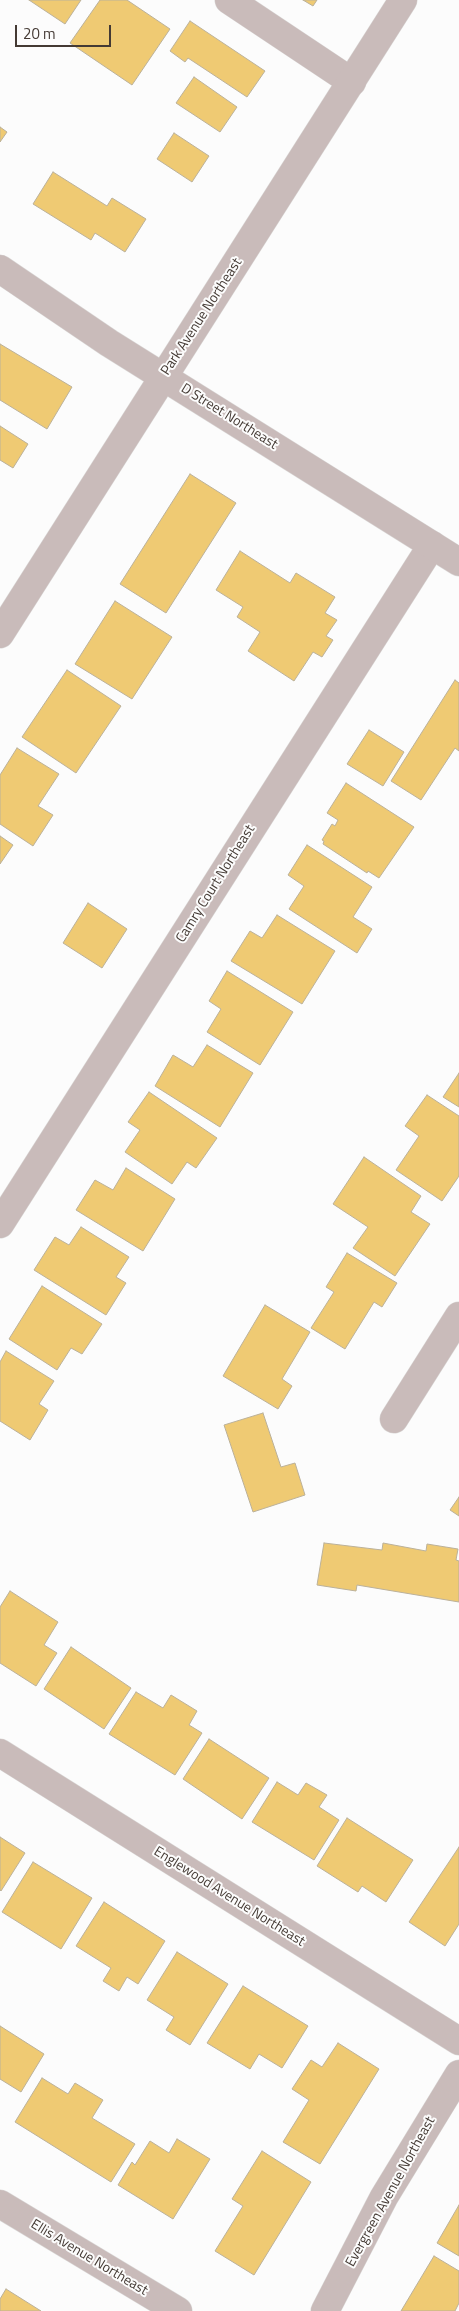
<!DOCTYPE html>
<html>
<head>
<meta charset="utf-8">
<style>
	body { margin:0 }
	#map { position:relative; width:459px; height:2311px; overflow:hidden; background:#fcfcfc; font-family:"Titillium Web",sans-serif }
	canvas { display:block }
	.scale { position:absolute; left:15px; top:25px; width:96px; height:22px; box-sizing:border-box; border:2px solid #443a34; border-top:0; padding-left:6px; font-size:15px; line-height:18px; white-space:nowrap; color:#443a34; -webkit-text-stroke:4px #fcfcfc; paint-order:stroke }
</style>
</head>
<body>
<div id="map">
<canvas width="459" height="2311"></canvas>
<div class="scale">20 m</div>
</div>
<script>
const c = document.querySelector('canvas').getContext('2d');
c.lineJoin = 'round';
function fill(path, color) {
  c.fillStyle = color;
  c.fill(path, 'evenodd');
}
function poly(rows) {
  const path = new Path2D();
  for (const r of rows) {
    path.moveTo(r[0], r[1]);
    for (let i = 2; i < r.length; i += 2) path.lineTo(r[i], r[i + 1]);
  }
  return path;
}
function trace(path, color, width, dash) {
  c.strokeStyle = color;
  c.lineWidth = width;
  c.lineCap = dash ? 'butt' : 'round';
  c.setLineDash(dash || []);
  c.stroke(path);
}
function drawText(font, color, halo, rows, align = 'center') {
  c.font = font + ' "Titillium Web",sans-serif';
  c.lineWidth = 4;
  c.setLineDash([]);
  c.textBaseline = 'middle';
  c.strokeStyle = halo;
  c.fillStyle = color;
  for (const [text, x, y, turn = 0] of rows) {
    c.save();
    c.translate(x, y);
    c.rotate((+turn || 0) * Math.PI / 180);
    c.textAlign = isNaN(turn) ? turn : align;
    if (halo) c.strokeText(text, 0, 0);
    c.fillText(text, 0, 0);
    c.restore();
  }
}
const building = poly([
	[29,0,81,0,65,24,29,0],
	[100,0,127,0,170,29,132,85,70,43,100,0],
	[303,0,317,0,313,6,303,0],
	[190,21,265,71,247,97,188,58,185,62,170,51,190,21],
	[194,77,237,107,220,132,176,103,194,77],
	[0,127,7,132,0,142,0,127],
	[174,133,209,156,192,182,157,159,174,133],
	[53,172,107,206,112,198,146,219,125,252,95,233,91,240,33,204,53,172],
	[0,344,72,387,47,429,0,400,0,344],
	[0,426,28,444,13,468,0,460,0,426],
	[190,474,236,503,166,613,120,584,190,474],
	[240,551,290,583,296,573,335,597,325,613,337,620,326,636,333,640,322,657,313,652,294,681,248,651,260,632,237,617,243,607,216,590,240,551],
	[115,601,172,637,132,699,75,664,115,601],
	[67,670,121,706,76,773,22,737,67,670],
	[455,680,459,683,459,751,455,748,421,800,391,781,455,680],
	[369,730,404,752,383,786,347,764,369,730],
	[17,748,59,774,38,806,53,815,33,846,0,824,0,775,17,748],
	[346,783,414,827,379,878,368,871,367,873,323,844,324,841,322,840,332,824,335,826,338,820,327,813,346,783],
	[0,836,13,845,0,864,0,836],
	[307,845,372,887,353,917,372,929,357,953,289,909,304,886,288,875,307,845],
	[88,903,127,929,102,968,63,943,88,903],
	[277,915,335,951,302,1004,231,961,250,931,262,938,277,915],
	[227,971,293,1012,260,1065,207,1032,221,1009,209,1001,227,971],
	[207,1045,253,1073,220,1127,155,1086,173,1055,193,1067,207,1045],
	[459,1073,459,1107,443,1097,459,1073],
	[149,1092,217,1138,196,1168,187,1162,172,1184,125,1152,140,1130,128,1122,149,1092],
	[427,1095,459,1116,459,1176,442,1201,396,1170,419,1136,405,1126,427,1095],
	[364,1157,421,1196,411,1212,430,1224,395,1276,353,1248,368,1227,333,1204,364,1157],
	[126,1168,175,1199,143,1251,76,1210,95,1180,113,1190,126,1168],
	[81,1227,129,1257,116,1277,126,1283,106,1315,34,1270,55,1237,69,1245,81,1227],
	[347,1253,397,1283,382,1307,374,1302,345,1349,311,1328,334,1292,326,1287,347,1253],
	[42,1286,102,1324,82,1354,71,1348,57,1370,9,1339,42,1286],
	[265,1305,310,1332,282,1379,292,1386,278,1409,223,1376,265,1305],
	[6,1351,54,1381,39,1404,48,1410,30,1440,0,1421,0,1362,6,1351],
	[263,1413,281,1467,295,1463,305,1495,253,1512,224,1425,263,1413],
	[459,1497,459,1516,450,1510,459,1497],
	[324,1543,382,1550,383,1543,426,1551,427,1544,458,1549,456,1560,459,1561,459,1602,357,1585,356,1591,317,1585,324,1543],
	[10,1591,58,1622,44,1645,57,1653,36,1686,0,1663,0,1607,10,1591],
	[71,1647,131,1688,104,1729,44,1689,71,1647],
	[136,1692,163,1708,171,1695,197,1711,189,1725,202,1733,175,1775,109,1734,136,1692],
	[209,1739,269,1778,242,1819,183,1779,209,1739],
	[277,1782,298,1795,306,1783,327,1795,319,1807,339,1820,314,1860,252,1822,277,1782],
	[347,1818,413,1860,386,1902,362,1886,358,1892,317,1866,347,1818],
	[0,1837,25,1853,1,1891,0,1890,0,1837],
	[459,1847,459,1924,445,1946,409,1922,459,1847],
	[33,1862,92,1898,61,1949,2,1912,33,1862],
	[104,1902,165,1941,138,1984,127,1977,119,1991,103,1981,111,1968,76,1946,104,1902],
	[177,1952,228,1984,190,2045,166,2030,174,2017,147,2000,177,1952],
	[243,1986,308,2026,282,2068,259,2054,250,2069,207,2043,243,1986],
	[0,2026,44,2054,21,2092,0,2079,0,2026],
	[338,2043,379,2069,320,2164,283,2142,309,2100,292,2089,311,2060,322,2067,338,2043],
	[42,2078,68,2094,75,2083,103,2100,92,2118,135,2144,111,2182,15,2122,42,2078],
	[177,2139,210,2159,173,2219,118,2185,132,2162,135,2165,150,2141,169,2153,177,2139],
	[262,2151,311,2182,254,2275,215,2251,243,2206,232,2199,262,2151],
	[459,2205,459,2256,437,2243,459,2205],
	[434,2256,459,2271,459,2303,455,2311,401,2311,434,2256],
	[6,2289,41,2311,0,2311,0,2299,6,2289]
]);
fill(building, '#efca73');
trace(building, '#bbb19a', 1);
const minor = poly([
	[229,0,352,82],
	[0,1224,432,545],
	[394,1419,459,1316],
	[0,1753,459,2041],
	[0,2204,178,2311],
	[325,2311,384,2197,459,2074]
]);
const tertiary = poly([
	[0,269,109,343,459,562],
	[0,634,403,0]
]);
trace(minor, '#dbd9d8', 29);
trace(tertiary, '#dbd9d8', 29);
trace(minor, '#c9bbba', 28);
trace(tertiary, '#c9bbba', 28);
drawText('14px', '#443a34', '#fcfcfc', [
	["Park Avenue Northeast",202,317,-57],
	["D Street Northeast",229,417,32],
	["Camry Court Northeast",216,884,-58],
	["Englewood Avenue Northeast",229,1897,32],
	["Evergreen Avenue Northeast",391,2192,-61],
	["Ellis Avenue Northeast",89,2258,31]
]);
</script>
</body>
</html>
